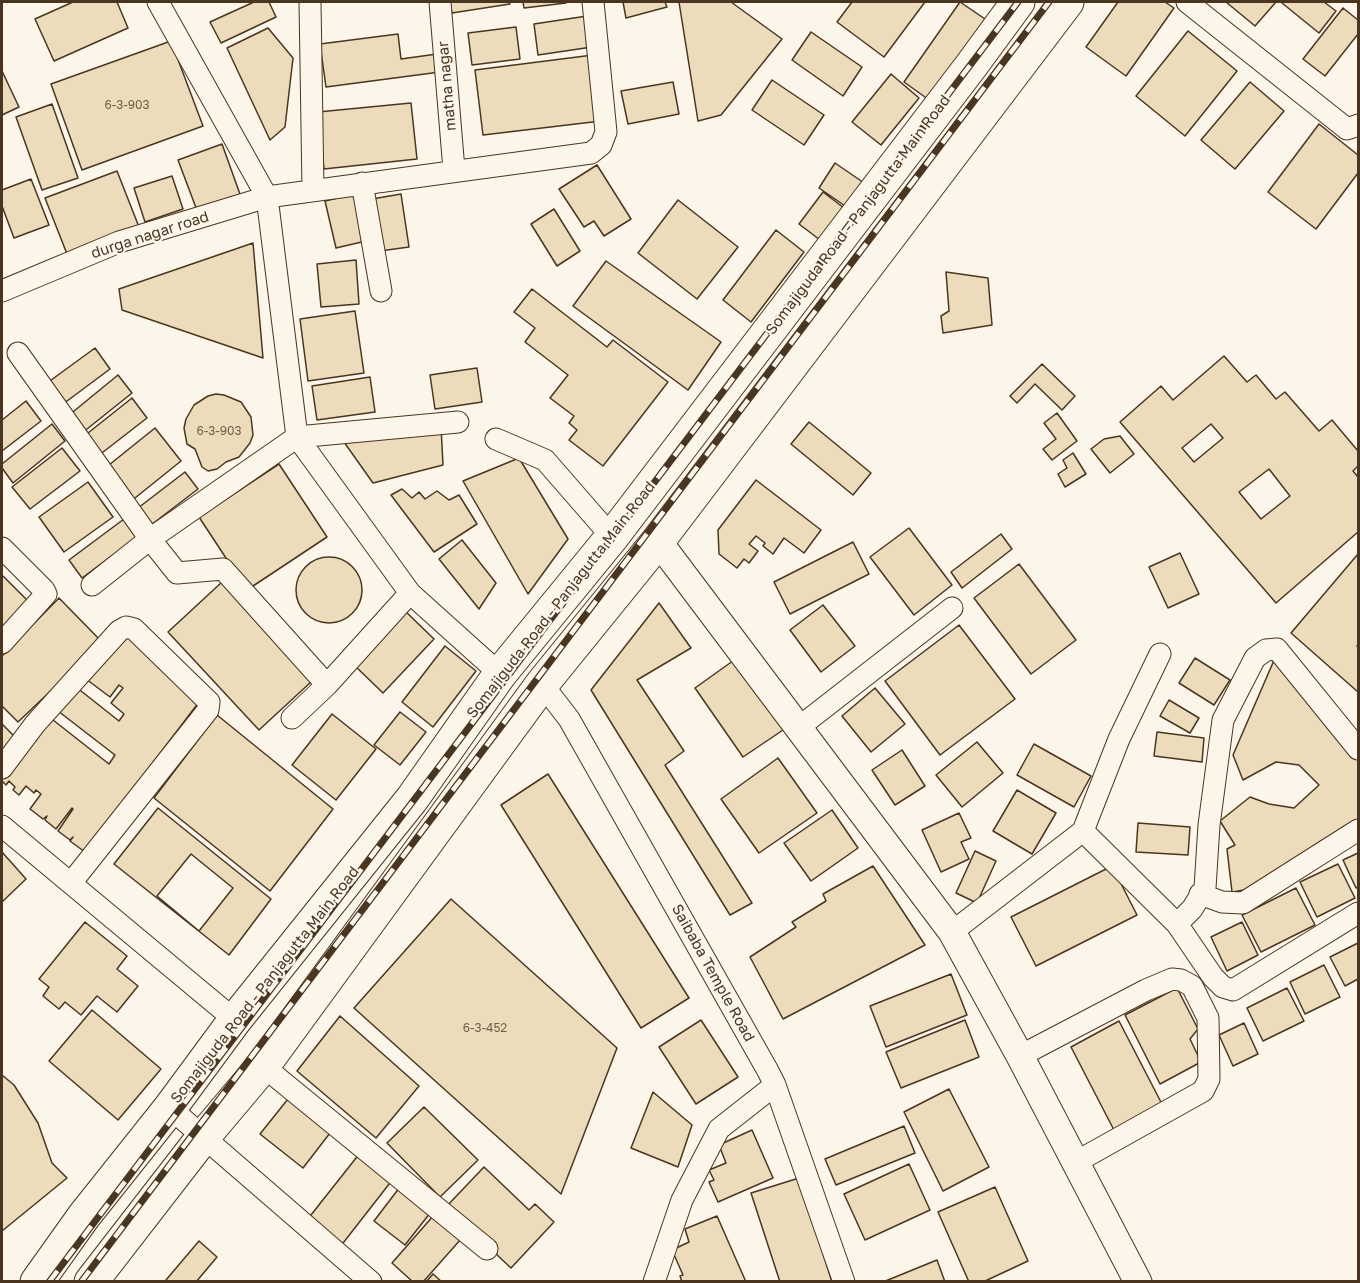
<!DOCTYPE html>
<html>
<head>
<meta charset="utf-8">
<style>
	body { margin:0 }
	#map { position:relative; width:1360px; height:1283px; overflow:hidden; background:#fbf6e9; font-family:"Golos Text",sans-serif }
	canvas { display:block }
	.frame { position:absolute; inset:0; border:3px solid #4a3520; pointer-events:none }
</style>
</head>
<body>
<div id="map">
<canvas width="1360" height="1283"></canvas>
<div class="frame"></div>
</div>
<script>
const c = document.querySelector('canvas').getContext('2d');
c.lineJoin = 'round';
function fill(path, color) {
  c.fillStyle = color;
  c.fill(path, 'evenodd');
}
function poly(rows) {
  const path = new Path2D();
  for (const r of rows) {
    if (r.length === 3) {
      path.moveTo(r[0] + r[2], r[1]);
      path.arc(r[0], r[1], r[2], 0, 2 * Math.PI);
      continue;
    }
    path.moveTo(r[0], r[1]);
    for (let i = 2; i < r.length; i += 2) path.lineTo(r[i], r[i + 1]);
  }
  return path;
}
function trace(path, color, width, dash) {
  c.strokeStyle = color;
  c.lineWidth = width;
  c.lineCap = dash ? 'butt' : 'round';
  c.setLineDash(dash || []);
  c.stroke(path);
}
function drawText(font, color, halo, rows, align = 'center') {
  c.font = font + ' "Golos Text",sans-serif';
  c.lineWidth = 4.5;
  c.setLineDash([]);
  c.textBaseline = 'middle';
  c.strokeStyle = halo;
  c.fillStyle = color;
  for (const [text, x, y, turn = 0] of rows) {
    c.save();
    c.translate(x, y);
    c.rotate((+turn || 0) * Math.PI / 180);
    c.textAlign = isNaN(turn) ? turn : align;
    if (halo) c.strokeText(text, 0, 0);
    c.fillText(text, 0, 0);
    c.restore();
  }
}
const building = poly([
	[73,2,117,2,128,28,54,61,35,19,73,2],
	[254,2,269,2,276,17,221,43,210,22,254,2],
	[450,2,509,2,510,4,452,13,450,2],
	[523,2,566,2,566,3,524,8,523,2],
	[623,2,665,2,667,7,626,18,623,2],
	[679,2,731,2,782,39,721,115,698,121,679,2],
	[852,2,925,2,884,57,837,22,852,2],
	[960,2,988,21,932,102,904,82,960,2],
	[1118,2,1165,2,1174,8,1126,76,1086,47,1118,2],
	[1226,2,1276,2,1255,26,1226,2],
	[1283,2,1324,2,1336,11,1319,33,1282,3,1283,2],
	[1343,8,1358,20,1358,34,1325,76,1303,59,1343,8],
	[587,16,592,47,538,55,534,24,587,16],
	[516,27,520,59,472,65,468,33,516,27],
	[268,28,293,58,285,127,270,140,227,48,268,28],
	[1188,31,1237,71,1185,136,1136,96,1188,31],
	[811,32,862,67,843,96,792,60,811,32],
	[398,34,401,59,437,54,440,72,326,87,320,44,398,34],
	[171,41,203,126,82,170,51,84,171,41],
	[593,55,601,121,483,135,475,70,593,55],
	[2,71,19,107,2,115,2,71],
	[891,74,919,98,881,145,852,122,891,74],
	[772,80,824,115,804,145,752,110,772,80],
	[673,82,679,114,628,124,621,91,673,82],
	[1250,82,1284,111,1235,169,1201,140,1250,82],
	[411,103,417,159,324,169,318,112,411,103],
	[52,104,78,178,42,190,16,117,52,104],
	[1319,124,1358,155,1358,173,1316,229,1268,192,1319,124],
	[222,144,241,197,198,213,178,160,222,144],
	[835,163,867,185,851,210,819,188,835,163],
	[597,165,631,219,604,236,594,221,584,227,559,189,597,165],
	[117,171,139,227,67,254,45,198,117,171],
	[172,176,183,209,145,222,134,188,172,176],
	[31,179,49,225,14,238,2,206,2,190,31,179],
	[823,192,848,211,824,243,799,224,823,192],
	[355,194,366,241,336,248,325,201,355,194],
	[401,194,409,247,380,251,372,199,401,194],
	[678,200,738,247,697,299,638,253,678,200],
	[554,209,580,251,557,266,531,224,554,209],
	[776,230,804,252,751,322,723,300,776,230],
	[253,243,263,358,122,310,119,289,253,243],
	[356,260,359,304,321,307,317,264,356,260],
	[606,261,721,342,688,390,573,306,606,261],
	[946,272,988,278,992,325,943,333,941,316,949,311,946,272],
	[532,289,607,347,613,340,668,382,603,466,569,440,577,430,569,423,574,416,550,398,568,375,525,342,535,328,514,312,532,289],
	[355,311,364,373,308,381,300,319,355,311],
	[95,348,110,369,59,407,43,386,95,348],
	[1224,356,1247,382,1256,375,1276,399,1285,392,1319,431,1332,420,1358,451,1358,466,1353,471,1358,477,1358,532,1276,603,1120,422,1161,386,1173,400,1224,356],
	[1211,424,1223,438,1194,462,1182,448,1211,424],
	[1269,469,1290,496,1261,519,1239,492,1269,469],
	[1042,364,1075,396,1062,410,1035,384,1017,403,1010,396,1042,364],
	[477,368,482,402,435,409,430,375,477,368],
	[118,375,132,393,82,433,68,416,118,375],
	[370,377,375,412,317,420,312,386,370,377],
	[216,394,224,395,241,402,251,417,253,435,250,443,239,457,226,462,217,469,208,471,202,467,195,449,187,444,184,428,186,419,194,405,208,396,216,394],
	[132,398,147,418,98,456,83,437,132,398],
	[26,401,41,421,2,451,2,420,26,401],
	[1057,413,1077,441,1052,460,1043,449,1056,439,1044,423,1057,413],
	[809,422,871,473,853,495,791,444,809,422],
	[52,424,65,441,13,483,2,468,2,464,52,424],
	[441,426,443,465,373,483,339,435,441,426],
	[155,428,181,461,130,502,104,469,155,428],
	[1120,436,1134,454,1110,473,1091,449,1104,439,1120,436],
	[62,448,80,471,30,509,12,487,62,448],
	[1073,453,1086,474,1065,487,1058,474,1067,468,1063,460,1073,453],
	[519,458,568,539,528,594,463,481,519,458],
	[279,464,327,537,247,590,199,517,279,464],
	[185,472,198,489,151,525,138,508,185,472],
	[756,480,821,530,804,553,784,538,773,554,763,546,765,543,756,536,749,544,758,551,749,563,744,559,737,568,719,554,718,530,756,480],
	[88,482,113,517,64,552,39,517,88,482],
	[402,489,412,498,419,492,425,499,437,491,449,500,459,495,477,524,434,552,391,495,402,489],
	[124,519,137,537,82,578,69,560,124,519],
	[909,528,952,585,914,615,870,557,909,528],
	[1001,534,1012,549,962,588,951,572,1001,534],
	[462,540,496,583,479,609,439,559,462,540],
	[853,542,869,574,790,614,774,582,853,542],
	[1180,553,1199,594,1168,608,1149,567,1180,553],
	[1358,554,1358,644,1357,646,1358,647,1358,692,1291,633,1358,554],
	[329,590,33],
	[1019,564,1076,640,1031,674,974,598,1019,564],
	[3,576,30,603,2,631,2,577,3,576],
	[222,582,312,681,259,730,168,632,222,582],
	[59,598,102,642,18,722,2,706,2,656,59,598],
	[659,603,691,648,637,680,684,751,665,765,752,903,730,915,591,690,659,603],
	[823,605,855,646,821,672,790,630,823,605],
	[403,609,434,639,383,693,352,663,403,609],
	[959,625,1015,699,940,755,885,681,959,625],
	[128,631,199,702,85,852,70,841,73,837,70,840,58,831,73,809,72,808,56,829,45,820,47,816,43,819,30,809,41,794,36,790,34,793,26,786,19,795,13,790,15,787,9,781,6,785,2,781,2,776,48,716,109,764,115,755,58,711,76,687,119,721,124,714,111,703,123,688,119,685,110,697,86,679,128,631],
	[445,646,476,671,433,727,402,702,445,646],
	[737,658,786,728,743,757,695,688,737,658],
	[1195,658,1230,680,1214,705,1179,683,1195,658],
	[1275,658,1329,730,1334,726,1358,760,1358,820,1257,888,1232,892,1227,849,1235,845,1220,821,1250,797,1269,804,1294,808,1319,785,1299,765,1276,762,1243,780,1233,755,1275,658],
	[875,688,905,724,871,752,842,716,875,688],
	[1169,700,1199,718,1190,733,1160,716,1169,700],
	[400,712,426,732,400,765,374,745,400,712],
	[332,714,376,749,336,800,292,765,332,714],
	[217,715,333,809,270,891,154,798,217,715],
	[2,724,20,742,2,761,2,724],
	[1157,732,1204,738,1202,762,1154,756,1157,732],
	[977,742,1003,773,962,807,936,775,977,742],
	[1034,744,1091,776,1074,807,1017,775,1034,744],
	[902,750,925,786,895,805,872,770,902,750],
	[778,758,817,813,759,853,721,799,778,758],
	[548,774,689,998,641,1028,501,805,548,774],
	[1017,790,1056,813,1032,854,993,831,1017,790],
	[158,808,271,899,229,955,114,864,158,808],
	[832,810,858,848,811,881,784,843,832,810],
	[959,813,971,838,961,842,969,859,941,872,922,830,959,813],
	[1138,823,1190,827,1188,855,1136,852,1138,823],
	[975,851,996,861,977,903,956,893,975,851],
	[2,852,26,879,2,902,2,852],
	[1358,853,1358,887,1356,888,1343,860,1358,853],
	[191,854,233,888,199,931,157,896,191,854],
	[1338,864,1355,898,1317,917,1300,882,1338,864],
	[873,866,925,945,783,1019,750,957,796,927,792,922,826,901,823,894,873,866],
	[1112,866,1137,915,1036,966,1011,917,1112,866],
	[1296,888,1315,925,1261,952,1242,915,1296,888],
	[451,899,617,1048,561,1194,354,1008,451,899],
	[85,922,127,956,117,969,138,986,117,1012,97,996,81,1015,65,1002,59,1009,43,996,49,987,39,979,85,922],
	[1242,922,1258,955,1227,971,1211,937,1242,922],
	[1358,943,1358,979,1345,986,1330,957,1358,943],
	[1324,965,1340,997,1305,1014,1290,982,1324,965],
	[951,974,967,1015,886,1047,870,1006,951,974],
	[1177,988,1198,1029,1190,1039,1201,1062,1160,1084,1125,1015,1177,988],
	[1287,988,1304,1021,1263,1041,1247,1008,1287,988],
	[92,1010,161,1069,118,1120,49,1061,92,1010],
	[340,1016,419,1086,376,1138,297,1071,340,1016],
	[701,1020,738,1077,696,1104,659,1047,701,1020],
	[965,1020,979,1057,901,1088,886,1052,965,1020],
	[1119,1021,1163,1106,1115,1132,1071,1047,1119,1021],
	[1244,1023,1258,1054,1233,1066,1219,1035,1244,1023],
	[2,1075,14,1085,38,1123,52,1163,67,1178,2,1231,2,1075],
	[949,1089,989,1167,943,1191,904,1112,949,1089],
	[653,1092,692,1125,678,1167,631,1148,653,1092],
	[288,1099,330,1133,303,1168,260,1134,288,1099],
	[424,1107,478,1160,440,1197,387,1143,424,1107],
	[904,1126,915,1153,836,1185,825,1159,904,1126],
	[752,1130,773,1178,718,1202,709,1182,714,1180,709,1170,726,1163,719,1145,752,1130],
	[360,1153,393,1179,340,1247,307,1220,360,1153],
	[909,1164,930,1210,865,1240,844,1194,909,1164],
	[484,1167,529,1210,535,1204,554,1222,511,1268,446,1207,484,1167],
	[799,1178,832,1282,780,1282,751,1193,799,1178],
	[403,1183,434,1208,405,1245,374,1221,403,1183],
	[995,1187,1028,1261,983,1282,969,1282,938,1212,995,1187],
	[434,1215,461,1239,423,1282,413,1282,392,1263,434,1215],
	[717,1216,746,1282,682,1282,680,1276,683,1275,672,1250,689,1242,685,1229,717,1216],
	[199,1241,217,1257,196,1282,168,1282,166,1280,199,1241],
	[937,1260,945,1282,883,1282,937,1260],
	[433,1274,442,1282,426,1282,433,1274]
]);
fill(building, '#ecdcbc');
trace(building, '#4a3520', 1.5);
const minor = poly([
	[158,2,267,197,297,437,410,593,500,674],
	[310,2,313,190],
	[440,2,454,170],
	[1187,2,1347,129,1358,125],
	[362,183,381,291],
	[2,291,119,242,267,197,591,153,601,145,606,132,593,2],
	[18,353,150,539,177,573,223,569,327,685],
	[496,439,545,460,612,537],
	[2,548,44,590,46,594,2,643],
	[92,585,150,539,297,437,458,422],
	[542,684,569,719,768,1071,775,1085,844,1282],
	[292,718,327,685,410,593],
	[798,728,952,608],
	[2,768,35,724,119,631,126,627,134,629,209,702,208,710,71,883],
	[2,826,235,1020],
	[1083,831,1119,739,1160,654],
	[1200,894,1222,902,1243,903,1358,830],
	[1177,924,1192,909,1205,888,1209,825,1223,720,1255,658,1266,650,1277,649,1358,749],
	[952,932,1083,831,1177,924,1213,977,1223,987,1233,990,1358,913],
	[1020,1056,1146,990,1172,979,1181,980,1192,986,1208,1018,1209,1079,1203,1091,1076,1162],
	[263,1066,487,1249],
	[170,1108,371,1282],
	[654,1282,682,1200,719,1129,775,1085]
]);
const tertiary = poly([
	[658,541,952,932,1020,1056,1138,1282]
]);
const trunk = poly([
	[37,1282,84,1216,170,1108,235,1020,412,799,500,674,612,537,971,66,1018,2],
	[91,1282,204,1136,263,1066,542,684,658,541,1067,2]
]);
trace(minor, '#4a3520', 23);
trace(tertiary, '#4a3520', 29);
trace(trunk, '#4a3520', 35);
trace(minor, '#fbf6e9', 21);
trace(tertiary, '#fbf6e9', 27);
trace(trunk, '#fbf6e9', 33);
const rail = poly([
	[49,1282,1018,2],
	[81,1282,1049,2]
]);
trace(rail, '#4a3520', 7);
trace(rail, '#fbf6e9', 4.5, [14]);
drawText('12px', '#725f47', null, [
	["6-3-903",127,105],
	["6-3-903",219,431],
	["6-3-452",485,1028]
]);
drawText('15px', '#4a3520', '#fbf6e9', [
	["matha nagar",447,86,-95],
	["Somajiguda Road - Panjagutta Main Road",858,215,-53],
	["durga nagar road",150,235,-18],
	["Somajiguda Road - Panjagutta Main Road",561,600,-52],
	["Saibaba Temple Road",713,973,61],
	["Somajiguda Road - Panjagutta Main Road",265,985,-52]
]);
</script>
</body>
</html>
